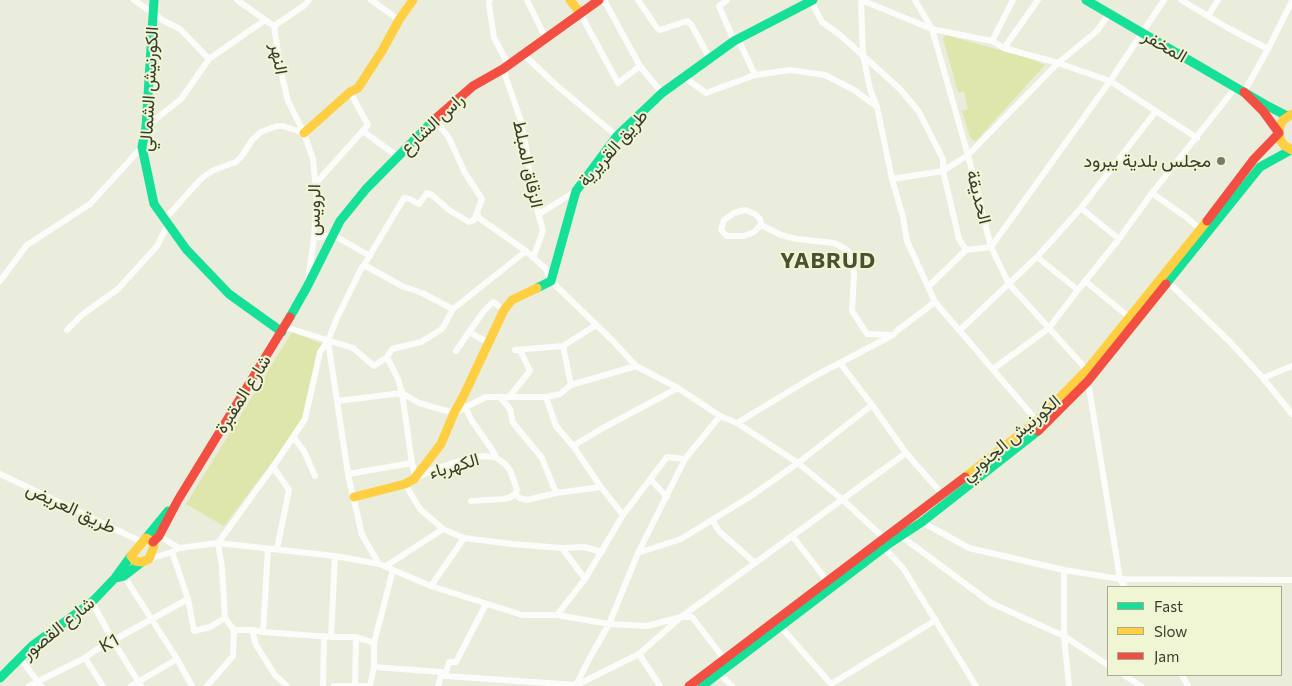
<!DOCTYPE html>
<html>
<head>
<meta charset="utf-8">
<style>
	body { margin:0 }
	#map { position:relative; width:1292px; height:686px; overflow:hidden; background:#eaeddb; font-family:Commissioner,sans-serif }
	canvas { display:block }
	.legend { position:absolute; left:1107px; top:586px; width:175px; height:90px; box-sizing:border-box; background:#f0f5d3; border:1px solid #a7ab91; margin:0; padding:6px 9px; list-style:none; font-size:15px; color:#3a3c2f }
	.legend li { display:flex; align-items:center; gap:10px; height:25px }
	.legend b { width:25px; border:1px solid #a7ab91 }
</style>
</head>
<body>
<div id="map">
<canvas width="1292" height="686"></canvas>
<ul class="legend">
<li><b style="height:6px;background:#16e098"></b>Fast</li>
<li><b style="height:6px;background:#ffcf43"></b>Slow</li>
<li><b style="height:6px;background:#f24e42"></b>Jam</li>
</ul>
</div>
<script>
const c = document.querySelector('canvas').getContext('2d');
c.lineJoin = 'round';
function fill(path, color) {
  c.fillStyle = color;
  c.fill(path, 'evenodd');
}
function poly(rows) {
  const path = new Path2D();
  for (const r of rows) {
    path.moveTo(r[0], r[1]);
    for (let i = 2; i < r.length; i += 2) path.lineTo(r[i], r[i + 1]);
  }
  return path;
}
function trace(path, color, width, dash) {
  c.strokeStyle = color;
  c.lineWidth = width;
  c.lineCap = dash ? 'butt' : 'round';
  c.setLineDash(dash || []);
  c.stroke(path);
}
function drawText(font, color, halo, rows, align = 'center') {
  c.font = font + ' Commissioner,Vazirmatn,sans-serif';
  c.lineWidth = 4;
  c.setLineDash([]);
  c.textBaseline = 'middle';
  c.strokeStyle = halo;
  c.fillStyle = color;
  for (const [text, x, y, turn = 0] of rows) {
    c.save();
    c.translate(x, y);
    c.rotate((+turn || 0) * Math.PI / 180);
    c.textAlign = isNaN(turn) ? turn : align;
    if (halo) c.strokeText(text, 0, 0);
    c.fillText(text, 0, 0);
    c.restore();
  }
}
fill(poly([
	[946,35,1031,59,1045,65,975,142,970,137,962,111,968,109,964,92,958,92,943,38],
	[292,332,322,344,301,424,224,526,186,504]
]), '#dee6ab');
trace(poly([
	[134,0,164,21,180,29,209,59],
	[237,0,274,26,281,72,288,101,304,133,313,159,317,200,314,238,308,280],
	[371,0,399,20],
	[490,0,489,1,489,5,494,38,508,64],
	[527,0,546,39],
	[604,0,640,66,662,93],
	[638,0,657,28,660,30,687,21,691,24,710,59],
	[727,0,719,6,734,41],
	[861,0,932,29,992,41,1004,48,1058,63,1110,81,1197,138],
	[915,0,932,29,968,155,991,247,1009,284,1087,370],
	[1181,0,1228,28,1268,49],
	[809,1,811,1,822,22,840,35,900,89,919,112,943,159,943,171,959,239,966,250],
	[861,1,863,55,870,89,877,107,892,179,903,217,907,241,935,302,1037,421],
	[580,13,618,83,640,66],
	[1208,16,1218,0],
	[274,26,305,5,309,0],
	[738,39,755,75,790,70,825,75,854,90,876,106],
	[992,41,1013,0],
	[1004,48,1038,0],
	[523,54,555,84,617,136],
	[503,69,521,121,527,153,532,194,536,205,543,231,533,258],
	[684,77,706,93,755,75],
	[1244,92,1268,49,1292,1],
	[146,127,181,99,209,59,265,20],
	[363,131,397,156],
	[892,179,943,171,968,155,1058,63,1097,31,1109,14],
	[316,183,368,125,350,92],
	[1152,193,1186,217,1200,229],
	[1081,208,1119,239],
	[477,213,479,218,526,251,546,269,551,281,613,341,636,366,678,388,720,416,737,423,798,463,843,500,887,541],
	[539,214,576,191],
	[165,219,199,181,206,175,214,170,236,162,241,157,253,139,261,132,277,126,283,126,304,133],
	[761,225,754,232,744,236,727,236,721,230,724,220,734,213,745,210,755,214,760,219,761,225,781,235,797,239,834,243,847,250,853,259,854,275,852,311,867,334,893,335],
	[314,238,333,235,370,256],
	[1037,257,1078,290],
	[364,265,402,286,422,293,453,309],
	[0,281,27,245,90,204,142,147],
	[1085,281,1129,317],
	[1167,281,1230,342,1263,378,1292,414],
	[928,287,966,250,991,247,1110,81,1164,0],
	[285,327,353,348,374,366,387,357,392,349,421,342,442,329,453,309,526,251],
	[67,330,83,314,118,289,157,246,168,224],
	[960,330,1037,257,1081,208,1156,111],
	[328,341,320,352,305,419,273,467,218,543,222,567,225,618,234,630,252,630,263,632,331,637,356,637,374,643],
	[489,343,469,332,484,311,493,302,504,310],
	[563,346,571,385],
	[515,350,563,346,596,325],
	[456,351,469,332],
	[387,357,398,379,402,393,412,463,415,476],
	[840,363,872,405,906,453,943,495],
	[993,369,1049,328,1078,290,1119,239,1152,193,1236,87],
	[1263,378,1292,366],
	[1088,381,1120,579,1125,587],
	[500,397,510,409,513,423,542,458,556,493],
	[509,397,530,371,520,350],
	[546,397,556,426,573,446,601,487,623,515],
	[337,401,402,393,419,403,454,413,486,397,546,397,560,394,571,385,636,366],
	[465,407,472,421,495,454,495,457],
	[737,423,813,377,893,335,898,330,935,302],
	[293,437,304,451,315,476],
	[573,446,603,428,678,388],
	[273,467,289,490,277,549],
	[0,474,142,542],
	[348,474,412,463],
	[416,478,435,469,465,459,484,456,495,457,505,464,510,470,517,490,515,494,511,497,504,499,471,501],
	[650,479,667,497],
	[405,484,420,509,443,529,464,538,512,544,562,548,584,547,602,552],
	[515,494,520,498,527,500,556,493,601,487],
	[712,520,719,531,755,563],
	[922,522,969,548,1064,570,1120,579,1292,580],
	[159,536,179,548],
	[901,536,991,603,1064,636,1108,665],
	[793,537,828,582],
	[562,548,585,579],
	[884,548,903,568,976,686],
	[172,552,188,599,194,631,210,627,225,618],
	[638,553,681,539,751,496,798,463,872,405],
	[149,559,172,552,179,548,218,543,335,556,379,564,431,586,522,615,557,615,609,624,647,626,681,617,692,617,725,660],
	[379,564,362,535,348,474,328,341,337,318,362,267,364,265,404,198,410,199,419,204,427,193,432,195,449,210,469,222,474,220,482,199,465,173,449,138,434,118],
	[386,566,443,529],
	[1064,570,1064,636,1069,686],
	[124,576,177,659,192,686],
	[431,586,464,538],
	[92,602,113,641,141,686],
	[557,615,585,579,623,515,667,457,685,459],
	[780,626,831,684,936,620],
	[252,630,256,645,275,675,287,686],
	[263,632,268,549],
	[331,637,335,556],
	[639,654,660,686],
	[20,658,41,686],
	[85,658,103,686],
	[374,667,442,672,445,676,577,685,639,654,681,617,906,453],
	[719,673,732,686],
	[1124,675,1141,686],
	[1182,675,1188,686],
	[445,676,449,662,456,662,486,604],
	[576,685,588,661,609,624,638,553,685,459,720,416],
	[29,686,85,658,94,651,188,599],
	[131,686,177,659],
	[207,686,233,656,234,630],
	[323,686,324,636],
	[334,686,370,686,374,667,374,643,393,570],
	[355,686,356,637],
	[438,686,442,672]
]), '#fcfcfa', 6);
trace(poly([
	[154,0,146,127,142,147,154,204,186,249,229,294,282,332],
	[1086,0,1264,104,1287,116],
	[1166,284,1260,167,1291,150],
	[537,288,551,281,576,191,617,136,662,93,734,41,813,0],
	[290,317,307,287,340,221,366,189,433,121],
	[146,538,168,511],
	[115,578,124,576,142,562],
	[0,678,32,646,92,602,115,578,131,556],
	[702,686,890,543,922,522,1038,431]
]), '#16e098', 9);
trace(poly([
	[570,0,580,13],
	[1292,114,1283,120,1280,126,1279,133,1280,140,1285,146,1292,150],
	[304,133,350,92,358,88,382,51,399,20,413,0],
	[965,477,1037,421,1087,370,1207,221],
	[354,497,405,484,414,479,441,444,454,413,463,397,504,310,512,300,537,288],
	[146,538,153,542,154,546,149,559,142,562,135,561,131,556,146,538]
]), '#ffcf43', 9);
trace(poly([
	[433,121,473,86,503,69,599,0],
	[1207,221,1254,159,1279,133,1263,111,1244,92],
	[1038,431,1088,381,1166,284],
	[153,542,159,536,178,500,290,317],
	[689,686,965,477]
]), '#f24e42', 9);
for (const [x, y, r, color] of [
	[1221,161,5,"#787a6b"]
]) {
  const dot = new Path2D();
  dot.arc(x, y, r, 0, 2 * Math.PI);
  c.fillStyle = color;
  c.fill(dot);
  trace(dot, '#f0f5d3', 2);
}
drawText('18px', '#3a3c2f', '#f0f5d3', [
	["المخفر",1165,46,30],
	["النهر",279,59,80],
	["الكورنيش الشمالي",149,89,-87],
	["راس الشارع",432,124,-43],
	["طريق القريرية",613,148,-49],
	["الزقاق المبلط",528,164,78],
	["الحديقة",979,197,76],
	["الرويس",314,210,-89],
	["شارع المقبرة",243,394,-58],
	["الكورنيش الجنوبي",1011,438,-40],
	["الكهرباء",454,466,-16],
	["طريق العريض",71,508,25],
	["شارع القصور",58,628,-39],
	["K1",109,643,-29]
]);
drawText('18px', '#3a3c2f', '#f0f5d3', [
	["مجلس بلدية يبرود",1211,161]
], 'right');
c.letterSpacing = '1px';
drawText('bold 22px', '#4c5033', '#f0f5d3', [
	["YABRUD",828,261]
]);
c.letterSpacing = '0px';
</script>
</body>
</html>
